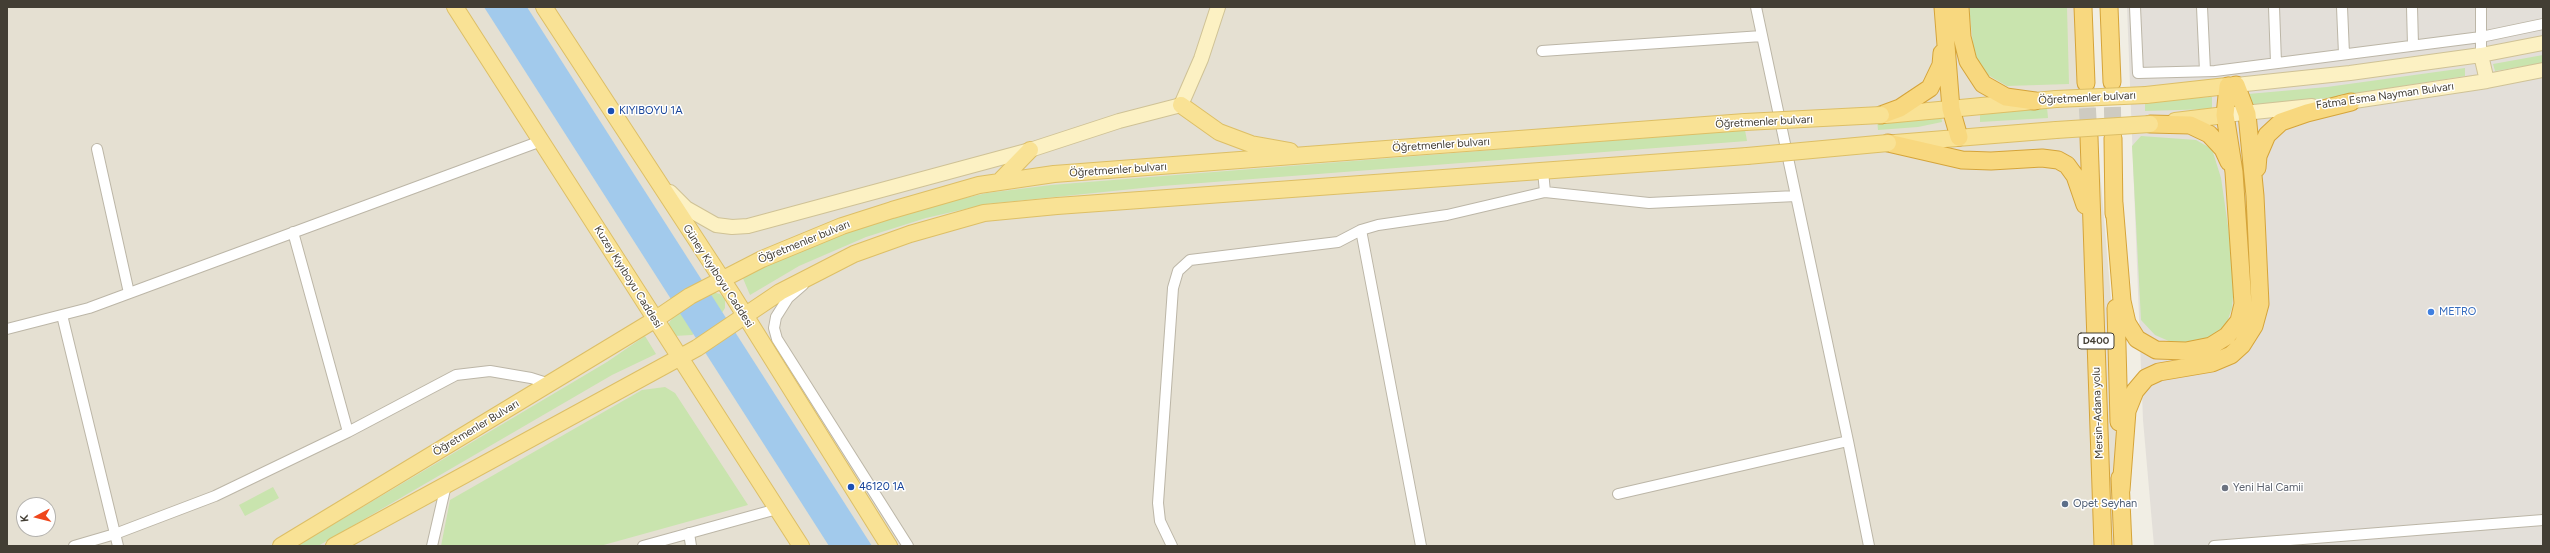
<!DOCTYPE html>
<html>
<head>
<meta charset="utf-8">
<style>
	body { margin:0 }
	#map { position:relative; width:2550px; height:553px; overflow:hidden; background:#f1eee4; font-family:Figtree,sans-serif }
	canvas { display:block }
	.frame { position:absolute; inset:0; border:8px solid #433e34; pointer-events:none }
	.north { position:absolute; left:16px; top:497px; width:40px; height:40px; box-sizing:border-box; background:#fff; border:1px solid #b4b2ae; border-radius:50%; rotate:263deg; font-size:11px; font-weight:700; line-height:16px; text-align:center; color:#433e34 }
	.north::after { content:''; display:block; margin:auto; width:14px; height:18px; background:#ef471c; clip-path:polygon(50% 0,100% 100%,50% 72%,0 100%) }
</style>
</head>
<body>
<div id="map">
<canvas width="2550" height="553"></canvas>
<div class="frame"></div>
<div class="north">K</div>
</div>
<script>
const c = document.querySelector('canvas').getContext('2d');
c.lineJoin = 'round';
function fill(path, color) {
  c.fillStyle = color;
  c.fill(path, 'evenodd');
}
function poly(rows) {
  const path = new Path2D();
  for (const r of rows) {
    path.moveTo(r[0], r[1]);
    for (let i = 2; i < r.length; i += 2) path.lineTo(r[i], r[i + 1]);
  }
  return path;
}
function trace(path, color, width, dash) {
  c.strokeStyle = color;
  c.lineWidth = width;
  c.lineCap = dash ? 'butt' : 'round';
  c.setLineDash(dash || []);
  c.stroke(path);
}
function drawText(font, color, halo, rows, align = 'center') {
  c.font = font + ' Figtree,sans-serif';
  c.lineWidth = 3;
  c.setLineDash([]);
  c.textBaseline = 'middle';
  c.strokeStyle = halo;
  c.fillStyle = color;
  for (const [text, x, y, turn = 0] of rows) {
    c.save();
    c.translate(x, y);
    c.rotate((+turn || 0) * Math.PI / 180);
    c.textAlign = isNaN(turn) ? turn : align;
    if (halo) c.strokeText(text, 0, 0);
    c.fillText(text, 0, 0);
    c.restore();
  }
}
fill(poly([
	[7,7,2086,7,2132,546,7,546],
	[24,505,48,505,48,529,24,529]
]), '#e5e0d2');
fill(poly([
	[2127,7,2543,7,2543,546,2154,546,2143,420]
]), '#e3dfd9');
fill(poly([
	[1969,7,2067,7,2069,84,2007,86,1988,75,1974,54],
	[2543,55,2543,63,2495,71,2493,64],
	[2465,68,2465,76,2328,98,2249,106,2248,94,2327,87],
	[2212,97,2212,109,2145,111,2145,100],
	[2047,107,2048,118,1980,122,1980,111],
	[1941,114,1942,122,1918,127,1878,130,1877,120],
	[1745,130,1747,141,1162,186,987,204,926,218,866,237,799,266,750,295,742,276,792,254,863,226,925,207,987,193,1051,185,1163,176],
	[2141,136,2196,140,2212,149,2221,178,2235,274,2232,308,2226,325,2212,336,2195,342,2171,342,2155,335,2141,320,2132,146],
	[712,292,720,294,725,299,725,308,718,319,692,335,674,336,670,332,669,323,675,314],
	[645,336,656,354,612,375,318,546,297,546,607,362],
	[665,387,675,393,748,505,600,546,441,546,450,500,642,390],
	[273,487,279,498,245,516,239,505]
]), '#c9e4ae');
fill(poly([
	[484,7,527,7,872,546,829,546]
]), '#a2caec');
trace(poly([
	[2112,82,2113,138],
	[2086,83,2089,137]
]), '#cecbc1', 17, [17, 8]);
const minor = poly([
	[2135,7,2138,73,2215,71,2481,37,2481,7],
	[2202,7,2205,71],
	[2274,7,2276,63],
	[2342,7,2344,54],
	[2412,7,2413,45],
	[1542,51,1762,36],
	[2481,55,2481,37,2543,24],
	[97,149,129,293],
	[1543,171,1545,192],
	[1361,230,1421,546],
	[293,232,348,432],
	[803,285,788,298,776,317,774,328,777,339,908,546],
	[62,315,118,546],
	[7,329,89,308,541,141],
	[1848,441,1869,546],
	[1618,494,1848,441,1756,7],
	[689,533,691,546],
	[74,546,115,534,215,496,348,432,456,375,490,371,531,378,550,384],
	[432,546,446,485],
	[643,546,777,509],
	[1172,546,1160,521,1158,503,1173,288,1178,271,1190,260,1338,242,1361,230,1378,225,1447,215,1545,192,1649,203,1796,196],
	[2214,546,2543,520]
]);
const secondary = poly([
	[2481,55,2487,81],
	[2236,85,2350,73,2481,55,2543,43],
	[2341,103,2487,81,2543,70],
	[2225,115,2312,106],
	[670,192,686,208,716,225,732,227,748,226,1030,150,1119,121,1181,105,1201,59,1218,7]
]);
const primary = poly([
	[455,7,801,546],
	[544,7,733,296,889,546],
	[2146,95,2236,85],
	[1181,105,1219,132,1251,144,1290,151],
	[1886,115,2056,99],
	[2175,121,2225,115],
	[1895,143,2056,130],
	[999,182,1030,150],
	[281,546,656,319,690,296,762,259,842,226,892,210,979,185,1054,174,1745,122],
	[334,546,697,348,780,292,854,254,910,234,984,213,1057,206,1747,156]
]);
const trunk = poly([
	[1943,7,1951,109,1959,137],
	[1960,7,1962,37,1968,61,1983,84,2006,97,2035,101],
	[2083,7,2086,83],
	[2109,7,2112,82],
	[1881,115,1900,108,1930,88,1941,65,1942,53],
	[2150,124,2190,125,2209,134,2223,149,2229,162],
	[2089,137,2103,546],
	[2113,138,2114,214],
	[1888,143,1962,160,1991,161,2042,158,2058,160,2067,165,2075,176,2085,205],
	[2257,168,2258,156,2267,135,2281,122,2307,113,2351,102],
	[2114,203,2122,301,2127,323,2137,339,2156,350,2186,351,2211,346,2227,336,2239,321,2243,304,2234,172,2225,115,2228,86],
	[2116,308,2119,422],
	[2120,478,2123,546],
	[2121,490,2127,411,2135,391,2146,378,2159,372,2212,363,2231,355,2242,345,2254,326,2260,304,2255,196,2247,114,2236,85]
]);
trace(minor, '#bcb6a7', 12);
trace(secondary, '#cfc296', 16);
trace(primary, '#ddbf66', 18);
trace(trunk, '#d5a43a', 19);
trace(minor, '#fff', 10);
trace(secondary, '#fcf1c3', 14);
trace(primary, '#f9e295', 16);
trace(trunk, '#f8d87f', 17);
const primaryBridge = poly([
	[2056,99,2146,95],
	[1745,122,1881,115],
	[2056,130,2150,124],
	[1747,156,1888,143]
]);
trace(primaryBridge, '#ddbf66', 18, []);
trace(primaryBridge, '#f9e295', 16);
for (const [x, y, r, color] of [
	[611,111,4,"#1a4fb4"],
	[2431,312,4,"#3f7fe0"],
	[851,487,4,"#1a4fb4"],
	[2225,488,4,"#6b7280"],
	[2065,504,4,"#5c6f8a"]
]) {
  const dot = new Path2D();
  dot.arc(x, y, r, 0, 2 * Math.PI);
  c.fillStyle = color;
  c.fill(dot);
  trace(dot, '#fff', 1.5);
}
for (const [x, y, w] of [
	[2096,341,36]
]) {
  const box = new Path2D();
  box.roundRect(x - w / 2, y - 8, w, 16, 3);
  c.fillStyle = '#fff';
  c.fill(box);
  trace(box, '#433e34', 1);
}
drawText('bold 10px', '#433e34', null, [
	["D400",2096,341]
]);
drawText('11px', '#433e34', '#fff', [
	["Fatma Esma Nayman Bulvarı",2385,96,-8],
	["Öğretmenler bulvarı",2087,98,-3],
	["Öğretmenler bulvarı",1764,122,-3],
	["Öğretmenler bulvarı",1441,145,-4],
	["Öğretmenler bulvarı",1118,170,-4],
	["Öğretmenler bulvarı",804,242,-22],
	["Güney Kıyıboyu Caddesi",718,276,57],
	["Kuzey Kıyıboyu Caddesi",628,277,58],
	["Mersin-Adana yolu",2098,413,-92],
	["Öğretmenler Bulvarı",476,428,-31]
]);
drawText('11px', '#164399', '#fff', [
	["KIYIBOYU 1A",619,111],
	["46120 1A",859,487]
], 'left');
drawText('11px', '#366cbe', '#fff', [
	["METRO",2439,312]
], 'left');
drawText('11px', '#5b616d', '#fff', [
	["Yeni Hal Camii",2233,488]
], 'left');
drawText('11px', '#4e5e75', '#fff', [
	["Opet Seyhan",2073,504]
], 'left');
</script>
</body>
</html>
